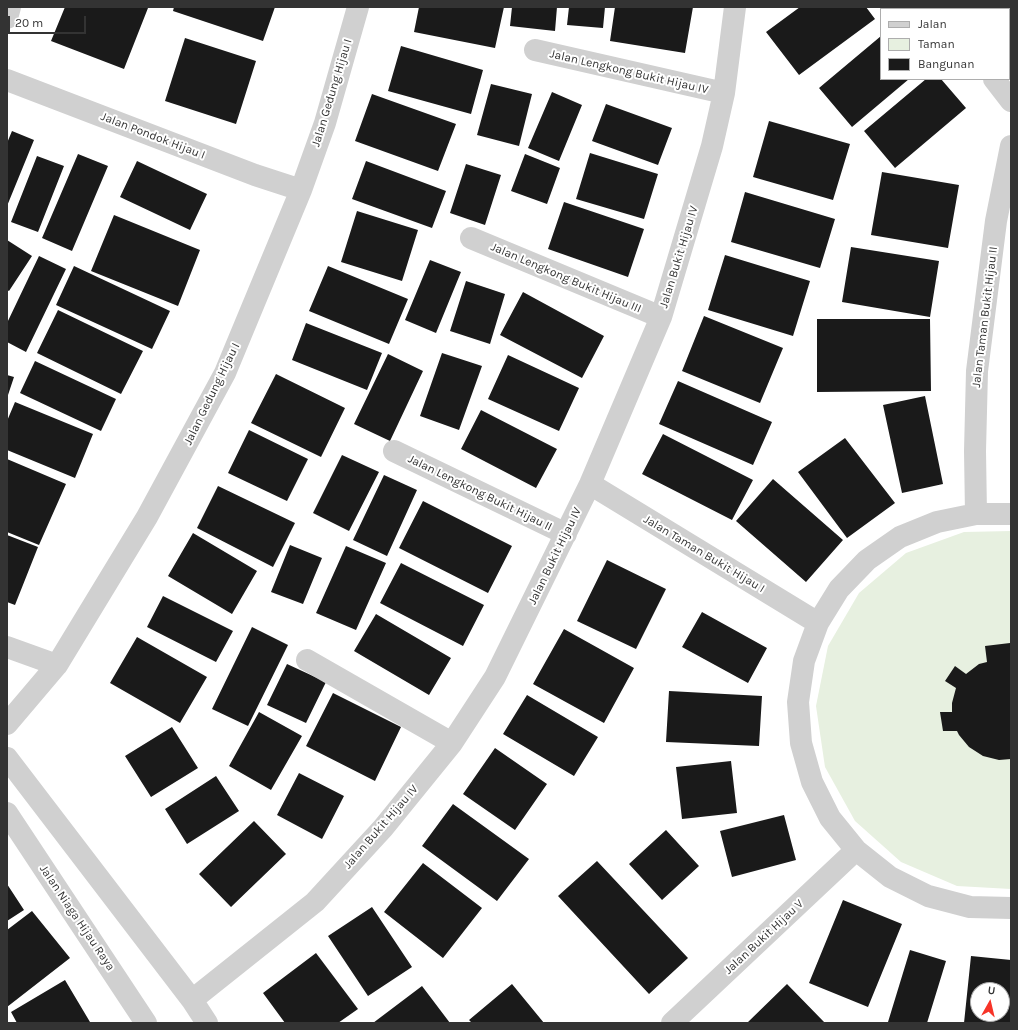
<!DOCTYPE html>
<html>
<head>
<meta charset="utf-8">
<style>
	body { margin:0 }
	#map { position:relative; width:1018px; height:1030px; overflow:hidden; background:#fff; font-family:Karla,sans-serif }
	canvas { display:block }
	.frame { position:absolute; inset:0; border:8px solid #333; pointer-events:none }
	.legend { position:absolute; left:880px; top:8px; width:130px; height:72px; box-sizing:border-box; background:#fff; border:1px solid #adadad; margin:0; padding:5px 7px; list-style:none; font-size:12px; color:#333 }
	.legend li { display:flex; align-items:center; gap:8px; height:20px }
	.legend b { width:20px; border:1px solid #adadad }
	.north { position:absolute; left:970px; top:982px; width:40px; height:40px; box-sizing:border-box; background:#fff; border:1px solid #adadad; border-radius:50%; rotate:8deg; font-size:11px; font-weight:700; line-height:16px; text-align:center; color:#333 }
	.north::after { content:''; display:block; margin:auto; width:14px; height:18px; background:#f73428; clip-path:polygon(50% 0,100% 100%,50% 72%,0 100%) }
	.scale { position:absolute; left:8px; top:16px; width:78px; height:18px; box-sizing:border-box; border:2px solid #333; border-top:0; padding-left:5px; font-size:12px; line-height:14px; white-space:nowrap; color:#333; -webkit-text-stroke:3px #fff; paint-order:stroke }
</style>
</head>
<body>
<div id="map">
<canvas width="1018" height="1030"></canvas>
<div class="frame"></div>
<ul class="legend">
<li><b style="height:5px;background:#d0d0d0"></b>Jalan</li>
<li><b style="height:11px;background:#e7f0e0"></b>Taman</li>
<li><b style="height:11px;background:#1a1a1a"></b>Bangunan</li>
</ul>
<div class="north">U</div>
<div class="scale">20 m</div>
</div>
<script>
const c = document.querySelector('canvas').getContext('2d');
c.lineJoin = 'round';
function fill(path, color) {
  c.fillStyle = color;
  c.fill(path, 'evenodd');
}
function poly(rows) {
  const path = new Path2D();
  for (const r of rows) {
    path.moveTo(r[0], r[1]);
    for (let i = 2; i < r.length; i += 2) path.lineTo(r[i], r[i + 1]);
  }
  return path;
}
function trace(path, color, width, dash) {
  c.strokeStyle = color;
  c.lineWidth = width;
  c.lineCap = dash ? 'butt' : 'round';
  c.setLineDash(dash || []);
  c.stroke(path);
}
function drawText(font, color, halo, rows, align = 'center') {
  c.font = font + ' Karla,sans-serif';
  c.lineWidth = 4;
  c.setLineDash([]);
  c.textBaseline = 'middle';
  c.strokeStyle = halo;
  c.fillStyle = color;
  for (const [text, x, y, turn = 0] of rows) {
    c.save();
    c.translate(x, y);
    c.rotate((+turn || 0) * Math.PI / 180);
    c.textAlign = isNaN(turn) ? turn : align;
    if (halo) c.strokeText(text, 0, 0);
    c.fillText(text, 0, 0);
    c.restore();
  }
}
fill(poly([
	[1011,531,1011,889,957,886,901,862,855,821,825,767,816,706,828,646,859,593,906,553,964,532]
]), '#e7f0e0');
fill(poly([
	[65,7,148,8,124,69,51,41],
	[174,7,275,7,263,41,173,11],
	[419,7,504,7,495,48,414,32],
	[512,7,557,7,555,31,510,26],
	[569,7,605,7,603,28,567,25],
	[615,7,693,7,685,53,610,41],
	[800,7,866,7,875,19,799,75,766,32],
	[982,7,1011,7,1011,37,1009,38,1009,9,984,9],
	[881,36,881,79,909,79,852,127,819,88],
	[185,38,256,61,236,124,165,101],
	[401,46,483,70,471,114,388,91],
	[926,79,941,79,966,108,895,168,864,131],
	[491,84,532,94,519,146,477,135],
	[552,92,582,105,559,161,528,148],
	[372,94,456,124,438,171,355,141],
	[606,104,672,128,658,165,592,141],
	[769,121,850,144,833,200,753,177],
	[12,131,34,140,7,206,7,143],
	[590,153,658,174,644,219,576,199],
	[78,154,108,166,72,251,42,238],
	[525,154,560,168,547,204,511,191],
	[37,156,64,166,38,232,11,222],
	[137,161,207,194,190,230,120,197],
	[366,161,446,191,432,228,352,199],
	[466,164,501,175,485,225,450,213],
	[882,172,959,185,948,248,871,235],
	[745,192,835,219,820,268,731,242],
	[564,202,644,229,628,277,548,249],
	[357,211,418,230,402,281,341,262],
	[114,215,200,250,178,306,91,271],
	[7,240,32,256,9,291,7,290],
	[851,247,939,261,930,317,842,302],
	[725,255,810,281,793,336,708,310],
	[39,256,66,269,26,352,7,342,7,323],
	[430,260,461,272,436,333,405,320],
	[74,266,170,311,152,349,56,305],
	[328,266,408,299,389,344,309,311],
	[466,281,505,294,490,344,450,331],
	[523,292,604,336,582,378,500,335],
	[58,310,143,351,121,394,37,353],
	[704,316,783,348,760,403,682,371],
	[817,319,930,319,931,391,817,392],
	[306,323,382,353,367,390,292,360],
	[442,353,482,366,459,430,420,416],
	[388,354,423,371,390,441,354,424],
	[508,355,579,388,559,431,488,399],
	[35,361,116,399,101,431,20,393],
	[276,374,345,408,321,457,251,423],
	[7,375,14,377,7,398],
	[678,381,772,422,753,465,659,424],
	[925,396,943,484,902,493,883,405],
	[15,402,93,434,75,478,7,450,7,421],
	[481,410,557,449,536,488,461,449],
	[249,430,308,459,287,501,228,473],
	[663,434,753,480,732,520,642,474],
	[845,438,895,503,847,538,798,472],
	[342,455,379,472,349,531,313,513],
	[7,459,66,484,39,545,7,532],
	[384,475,417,490,387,556,353,540],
	[773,479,843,540,806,582,736,521],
	[218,486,295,523,273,567,197,528],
	[423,501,512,546,488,593,399,548],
	[193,533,257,571,232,614,168,576],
	[7,535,38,547,15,605,7,602],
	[290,545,322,558,303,604,271,592],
	[346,546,386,563,356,630,316,613],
	[607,560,666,589,636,649,577,621],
	[401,563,484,605,463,646,380,603],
	[163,596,233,631,216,662,147,627],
	[702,612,767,648,748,683,682,647],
	[376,614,451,658,429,695,354,651],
	[252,627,288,645,248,726,212,709],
	[564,629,634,668,604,723,533,684],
	[137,637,207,677,180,723,110,683],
	[1010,643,1011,759,999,760,983,756,969,747,959,735,957,731,943,731,940,712,952,712,952,703,956,688,945,681,955,666,966,674,979,664,987,662,985,646],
	[287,664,326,682,306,723,267,705],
	[669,691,762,696,759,746,666,742],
	[333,693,401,727,375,781,306,746],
	[527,695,598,737,574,776,503,734],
	[259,712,302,736,271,790,229,766],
	[172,727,198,768,151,797,125,756],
	[495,748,547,784,515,830,463,794],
	[731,761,737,813,682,819,676,767],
	[299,773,344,796,322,839,277,815],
	[216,776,239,811,187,844,165,809],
	[453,804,529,859,497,901,422,846],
	[784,815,796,860,732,877,720,831],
	[254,821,286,854,231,907,199,874],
	[666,830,699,866,662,900,629,864],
	[597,861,688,958,649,994,558,896],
	[423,863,482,908,443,958,384,912],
	[7,884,24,910,7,921],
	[843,900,902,924,868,1007,809,983],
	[372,907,412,967,368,996,328,936],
	[32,911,70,958,7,1007,7,930],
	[910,950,946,961,927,1023,890,1023,888,1022],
	[316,953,358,1009,338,1023,285,1023,263,993],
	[971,956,1011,960,1011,1023,964,1023],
	[978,990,1002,990,1002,1014,978,1014],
	[65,980,90,1022,17,1023,11,1012],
	[512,984,544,1023,472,1023,469,1020],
	[787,984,825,1023,747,1023],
	[422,986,450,1023,373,1023]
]), '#1a1a1a');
trace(poly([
	[936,7,938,9],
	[7,18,10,7],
	[535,50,724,93],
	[994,79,1011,101],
	[7,80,255,175,301,190],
	[471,238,661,317],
	[394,451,566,534],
	[590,484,818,623],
	[976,514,975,451,977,371,996,221,1011,146],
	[1011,514,976,514,937,522,900,537,867,560,839,589,818,623,804,661,798,702,801,743,812,782,830,818,856,850,890,877,928,896,970,907,1011,908],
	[7,647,57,665],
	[307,660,452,743],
	[7,724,57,665,147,517,225,373,301,190,325,123,358,7],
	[7,758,192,1000,207,1023],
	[7,813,146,1023],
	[192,1000,315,902,383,828,452,743,495,677,590,484,661,317,712,146,724,93,735,7],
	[672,1023,856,850]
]), '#d0d0d0', 22);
drawText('12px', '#333', '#fff', [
	["Jalan Lengkong Bukit Hijau IV",629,72,13],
	["Jalan Gedung Hijau I",332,93,-73],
	["Jalan Pondok Hijau I",153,136,21],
	["Jalan Bukit Hijau IV",679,257,-73],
	["Jalan Lengkong Bukit Hijau III",566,278,23],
	["Jalan Taman Bukit Hijau II",985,317,-83],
	["Jalan Gedung Hijau I",212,394,-64],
	["Jalan Lengkong Bukit Hijau II",480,493,26],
	["Jalan Taman Bukit Hijau I",704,554,31],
	["Jalan Bukit Hijau IV",555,556,-64],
	["Jalan Bukit Hijau IV",381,827,-49],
	["Jalan Niaga Hijau Raya",77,918,56],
	["Jalan Bukit Hijau V",764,937,-43]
]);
</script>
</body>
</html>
